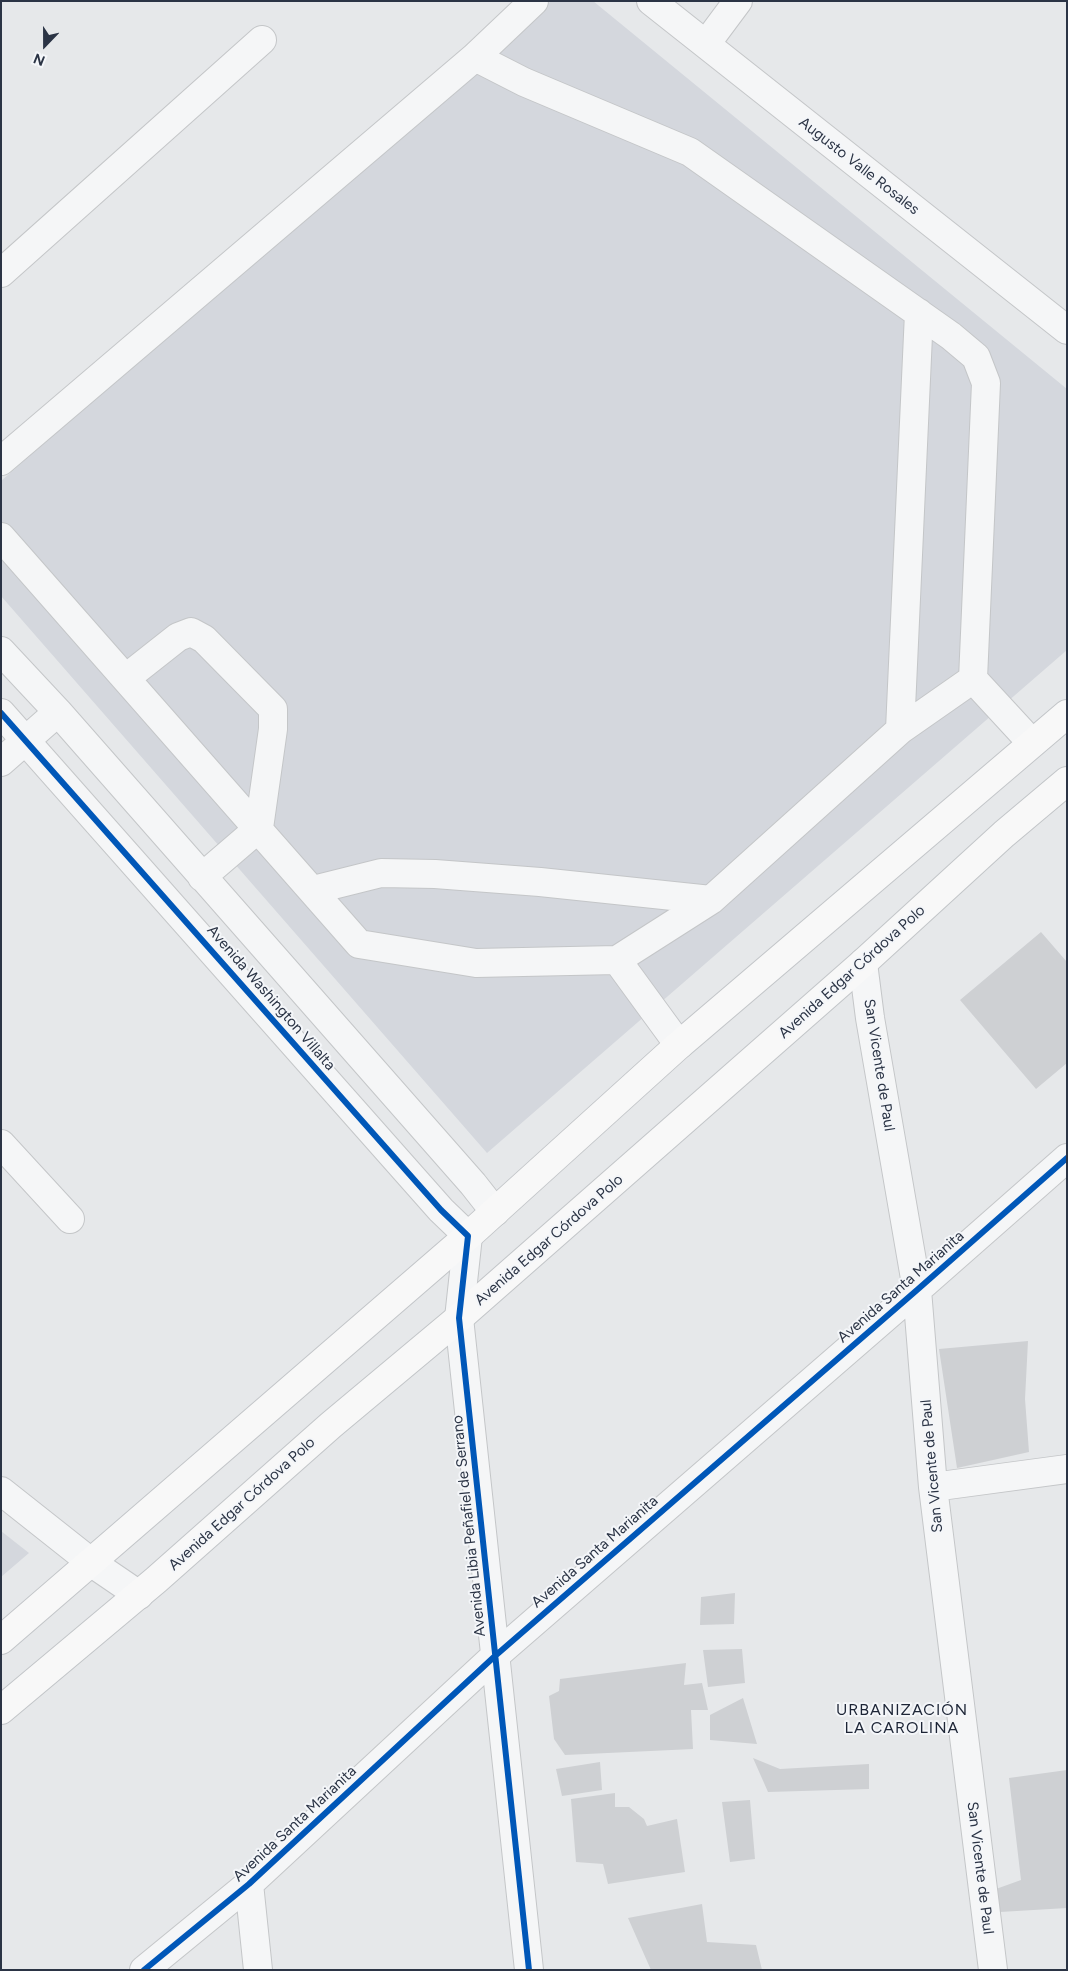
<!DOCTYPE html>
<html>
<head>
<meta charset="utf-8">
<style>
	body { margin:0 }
	#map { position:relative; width:1068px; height:1971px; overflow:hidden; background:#e6e8ea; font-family:Figtree,sans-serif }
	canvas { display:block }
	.frame { position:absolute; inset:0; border:2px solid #2b3445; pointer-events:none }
	.north { position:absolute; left:20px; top:20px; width:50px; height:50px; -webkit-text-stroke:4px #f4f6f9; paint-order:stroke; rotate:202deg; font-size:14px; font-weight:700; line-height:20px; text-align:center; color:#2b3445 }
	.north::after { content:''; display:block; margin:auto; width:18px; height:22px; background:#2b3445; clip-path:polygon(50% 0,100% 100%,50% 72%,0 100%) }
</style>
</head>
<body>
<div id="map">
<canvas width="1068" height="1971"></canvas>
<div class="frame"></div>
<div class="north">N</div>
</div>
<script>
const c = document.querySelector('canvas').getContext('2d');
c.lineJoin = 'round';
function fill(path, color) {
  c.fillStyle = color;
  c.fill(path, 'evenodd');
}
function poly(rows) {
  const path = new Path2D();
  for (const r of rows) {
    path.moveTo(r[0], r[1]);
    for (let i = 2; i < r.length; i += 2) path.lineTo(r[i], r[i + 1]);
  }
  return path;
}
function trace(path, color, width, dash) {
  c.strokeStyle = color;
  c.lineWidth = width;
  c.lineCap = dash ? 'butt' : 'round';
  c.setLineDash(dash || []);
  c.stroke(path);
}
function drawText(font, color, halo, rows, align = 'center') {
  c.font = font + ' Figtree,sans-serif';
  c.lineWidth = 4;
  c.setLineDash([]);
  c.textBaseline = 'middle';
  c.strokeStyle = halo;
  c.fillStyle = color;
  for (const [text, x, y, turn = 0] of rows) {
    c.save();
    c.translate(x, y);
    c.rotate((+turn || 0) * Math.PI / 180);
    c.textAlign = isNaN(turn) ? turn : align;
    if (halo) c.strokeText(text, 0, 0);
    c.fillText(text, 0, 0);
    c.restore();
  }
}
fill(poly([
	[551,1,593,1,1067,389,1067,650,487,1153,1,596,1,481],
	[1,1531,29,1553,1,1577]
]), '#d4d7dd');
fill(poly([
	[1041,932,1067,962,1067,1063,1036,1089,960,1000],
	[1028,1341,1025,1399,1029,1452,957,1468,939,1349],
	[735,1593,734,1624,700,1625,701,1597],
	[742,1649,745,1683,708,1687,703,1650],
	[686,1663,684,1685,702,1683,708,1710,691,1710,693,1749,565,1755,554,1739,549,1696,559,1691,560,1679],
	[743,1698,757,1744,710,1740,710,1715],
	[753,1758,780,1769,869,1764,869,1789,768,1792],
	[600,1762,602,1790,562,1796,556,1769],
	[1067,1770,1067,1908,1000,1912,996,1889,1021,1880,1009,1778],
	[615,1793,615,1807,629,1807,644,1819,647,1826,677,1819,685,1872,608,1884,603,1864,576,1862,571,1799],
	[750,1800,755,1859,730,1862,722,1802],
	[702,1904,707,1942,756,1945,762,1970,651,1970,628,1918]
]), '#ced0d3');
const minor = poly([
	[651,1,1067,330],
	[706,44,738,1],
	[475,57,534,1],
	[1,273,262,40],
	[1,461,475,57,524,82,690,152,951,336,976,357,986,383,973,679,1032,743],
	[1,537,359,944,476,963,617,960,711,900,900,730,973,679],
	[1,651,58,712,473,1184,495,1212],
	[126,678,178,637,191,632,204,639,273,709,273,729,259,828,202,877],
	[1,713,441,1210,468,1236,459,1318,529,1970],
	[900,730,919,313],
	[1,762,58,712],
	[313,890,381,873,435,874,540,882,711,900],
	[617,960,679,1045],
	[863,963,870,1018,917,1290,933,1487,993,1970],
	[1,1144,70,1219],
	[933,1487,1067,1469],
	[1,1491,92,1563,139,1595],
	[249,1884,258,1970],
	[144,1970,249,1884,495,1656,917,1290,1067,1158]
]);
const major = poly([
	[1,1640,468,1236,679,1045,1067,714],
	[1,1710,156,1580,331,1425,459,1318,863,963,1004,834,1067,781]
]);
trace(minor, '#c4c6c8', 30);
trace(major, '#c2c5c8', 30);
trace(minor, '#f5f6f7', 28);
trace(major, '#f8f8f8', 28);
trace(poly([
	[1,713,441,1210,468,1236,459,1318,529,1970],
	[144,1970,249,1884,495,1656,917,1290,1067,1158]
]), '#0057b8', 6);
drawText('15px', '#2b3445', '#f4f6f9', [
	["Augusto Valle Rosales",859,166,38],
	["Avenida Edgar Córdova Polo",852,972,-42],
	["Avenida Washington Villalta",271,998,49],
	["San Vicente de Paul",879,1065,81],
	["Avenida Edgar Córdova Polo",549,1240,-41],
	["Avenida Santa Marianita",901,1287,-41],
	["San Vicente de Paul",932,1466,-95],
	["Avenida Edgar Córdova Polo",242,1504,-42],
	["Avenida Libia Peñafiel de Serrano",469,1526,-96],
	["Avenida Santa Marianita",595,1552,-41],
	["Avenida Santa Marianita",295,1824,-43],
	["San Vicente de Paul",980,1868,83]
]);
c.letterSpacing = '1px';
drawText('16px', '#1d2536', '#f4f6f9', [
	["URBANIZACIÓN",902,1710],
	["LA CAROLINA",902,1728]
]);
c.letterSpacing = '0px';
</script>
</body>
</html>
